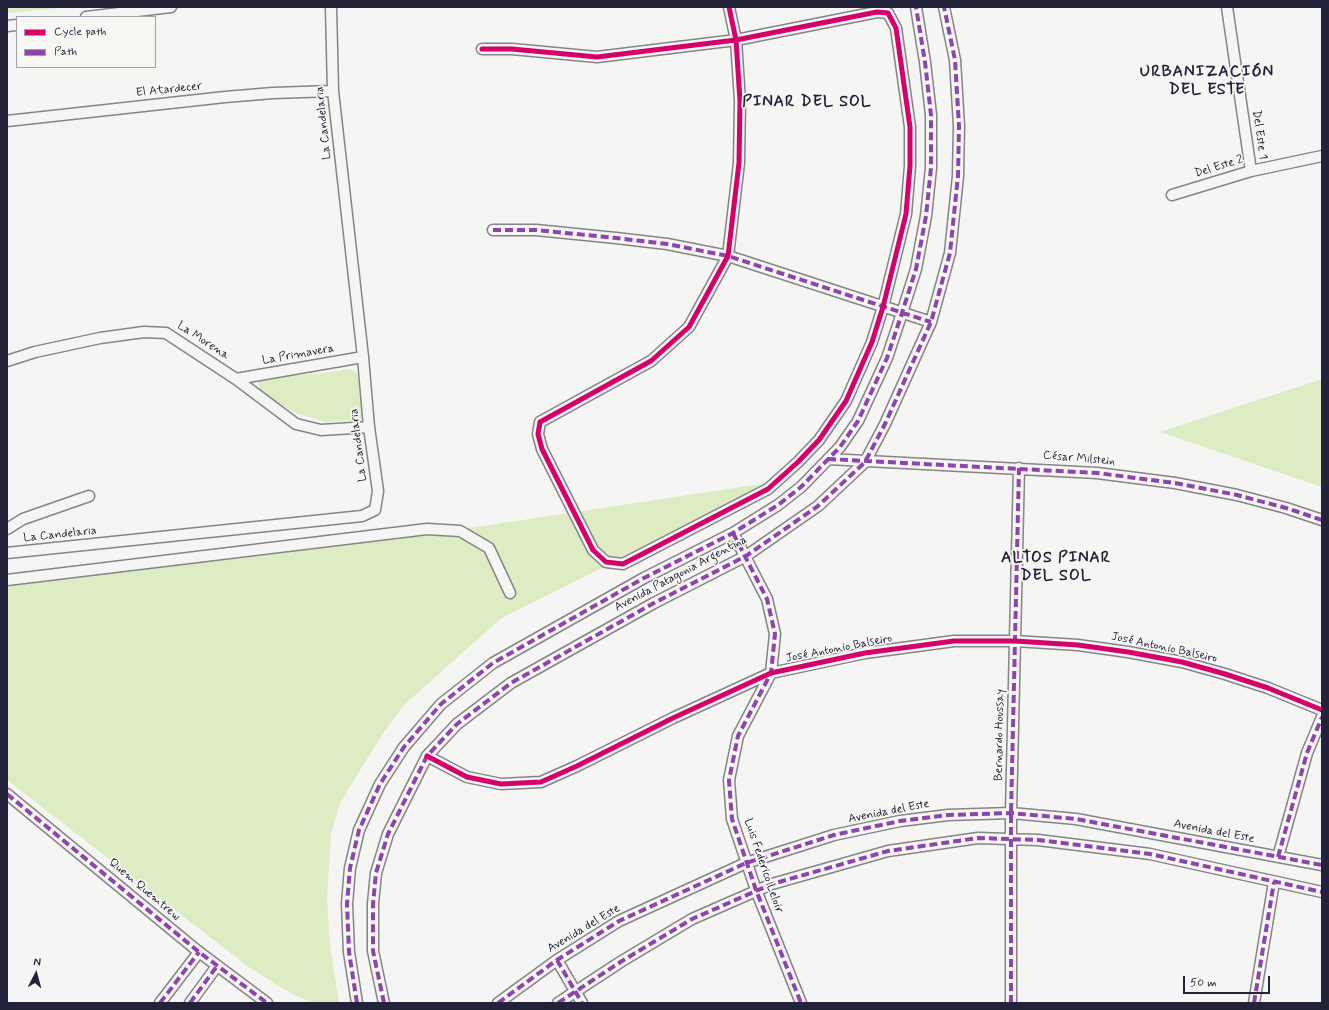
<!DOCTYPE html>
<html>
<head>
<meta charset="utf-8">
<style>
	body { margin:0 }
	#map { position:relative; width:1329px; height:1010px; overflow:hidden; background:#f5f5f3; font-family:Mynerve,sans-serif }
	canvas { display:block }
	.frame { position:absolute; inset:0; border:8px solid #22223b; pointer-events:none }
	.legend { position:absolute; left:16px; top:16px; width:140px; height:52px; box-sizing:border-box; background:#f6f6f2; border:1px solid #a1a1a9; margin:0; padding:5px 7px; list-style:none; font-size:12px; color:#22223b }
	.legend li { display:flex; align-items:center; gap:8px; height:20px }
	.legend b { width:20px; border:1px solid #a1a1a9 }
	.north { position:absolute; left:16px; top:954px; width:40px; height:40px; -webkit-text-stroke:3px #f6f6f2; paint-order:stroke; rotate:6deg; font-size:11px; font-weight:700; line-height:16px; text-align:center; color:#22223b }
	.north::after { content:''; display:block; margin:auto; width:14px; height:18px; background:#22223b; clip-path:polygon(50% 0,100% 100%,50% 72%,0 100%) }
	.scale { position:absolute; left:1183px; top:976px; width:87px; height:18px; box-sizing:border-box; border:2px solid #22223b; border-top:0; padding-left:5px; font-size:12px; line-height:14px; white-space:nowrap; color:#22223b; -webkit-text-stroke:3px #f6f6f2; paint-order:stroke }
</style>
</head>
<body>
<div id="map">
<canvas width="1329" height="1010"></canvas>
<div class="frame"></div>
<ul class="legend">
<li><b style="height:5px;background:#d6006c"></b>Cycle path</li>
<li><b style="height:5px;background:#8e44ad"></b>Path</li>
</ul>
<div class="north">N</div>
<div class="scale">50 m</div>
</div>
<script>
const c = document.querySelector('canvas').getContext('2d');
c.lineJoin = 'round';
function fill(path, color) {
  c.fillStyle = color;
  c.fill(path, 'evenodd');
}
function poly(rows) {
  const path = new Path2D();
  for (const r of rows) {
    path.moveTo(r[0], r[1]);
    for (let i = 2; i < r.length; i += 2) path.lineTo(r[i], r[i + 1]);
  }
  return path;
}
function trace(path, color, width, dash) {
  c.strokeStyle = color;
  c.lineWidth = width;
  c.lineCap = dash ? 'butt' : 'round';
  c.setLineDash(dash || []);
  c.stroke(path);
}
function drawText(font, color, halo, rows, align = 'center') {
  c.font = font + ' Mynerve,sans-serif';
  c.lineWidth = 3.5;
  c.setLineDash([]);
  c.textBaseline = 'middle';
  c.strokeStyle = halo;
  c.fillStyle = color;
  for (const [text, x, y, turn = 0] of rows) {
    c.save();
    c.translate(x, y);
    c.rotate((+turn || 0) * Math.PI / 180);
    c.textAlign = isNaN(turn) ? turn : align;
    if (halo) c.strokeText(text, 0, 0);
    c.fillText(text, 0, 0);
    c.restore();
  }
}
fill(poly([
	[7,7,72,7,7,13],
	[350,369,359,374,365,408,361,420,325,422,293,412,261,391,258,382,267,377,316,374],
	[1322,379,1322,487,1160,432],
	[761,484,761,489,500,619,403,706,381,736,340,803,331,834,327,898,330,946,339,1003,314,1003,292,994,250,968,7,780,7,586,424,535]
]), '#ddecc2');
const street = poly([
	[1227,7,1251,171],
	[86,17,171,7],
	[7,26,17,25],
	[482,49,512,49,597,57,736,40,877,12,888,13,896,28,910,127,910,166,906,214,883,307,872,342,846,401,819,440,798,462,768,489,623,564,606,562,593,550,542,449,538,434,540,422,651,361,689,327,728,256,739,163,740,101,736,40,729,7],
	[7,121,225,97,273,93,333,91],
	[1172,195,1251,171,1322,156],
	[493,230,536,230,616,238,667,244,728,256,931,322],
	[7,361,35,352,100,338,144,332,166,333,236,379,296,424,321,430,369,427],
	[236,379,363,357],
	[828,459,1097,473,1175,483,1237,495,1286,508,1322,520],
	[7,529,23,519,89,496],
	[733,533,767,599,775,634,771,673,738,736,729,780,732,819,756,890,801,1003],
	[7,553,362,516,375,510,378,491,369,427,363,357,333,91,331,7],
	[7,580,427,529,460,531,489,548,510,593],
	[427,756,467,777,501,784,541,782,577,766,673,718,771,673,865,653,954,641,1015,641,1078,645,1128,652,1182,662,1225,674,1268,688,1322,710],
	[7,794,199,952,267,1003],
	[1278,857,1307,753,1322,717],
	[557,960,582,1003],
	[160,1003,199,952],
	[190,1003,217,966],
	[357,1003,349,952,347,904,350,868,359,830,380,784,404,747,441,704,493,663,644,578,733,533,778,505,801,487,840,447,858,421,887,358,902,313,916,269,926,216,931,168,931,115,925,62,916,7],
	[384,1003,373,951,373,904,376,873,388,834,427,756,457,724,511,683,654,603,746,556,818,506,865,462,885,424,931,322,950,253,958,176,959,126,955,60,944,7],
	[498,1003,557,960,619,921,746,863,834,835,900,821,948,815,1011,813,1076,819,1322,865],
	[558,1003,622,961,692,919,772,884,888,851,978,838,1038,840,1150,854,1322,892],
	[1011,1003,1011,813,1019,468],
	[1254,1003,1274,882]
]);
trace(street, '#858589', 13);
trace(street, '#f5f5f3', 10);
trace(poly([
	[493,230,536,230,616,238,667,244,728,256,931,322],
	[828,459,1097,473,1175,483,1237,495,1286,508,1322,520],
	[733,533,767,599,775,634,771,673,738,736,729,780,732,819,756,890,801,1003],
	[7,794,199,952,267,1003],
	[1278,857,1307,753,1322,717],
	[557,960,582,1003],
	[160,1003,199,952],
	[190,1003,217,966],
	[357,1003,349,952,347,904,350,868,359,830,380,784,404,747,441,704,493,663,644,578,733,533,778,505,801,487,840,447,858,421,887,358,902,313,916,269,926,216,931,168,931,115,925,62,916,7],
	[384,1003,373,951,373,904,376,873,388,834,427,756,457,724,511,683,654,603,746,556,818,506,865,462,885,424,931,322,950,253,958,176,959,126,955,60,944,7],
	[498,1003,557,960,619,921,746,863,834,835,900,821,948,815,1011,813,1076,819,1322,865],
	[558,1003,622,961,692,919,772,884,888,851,978,838,1038,840,1150,854,1322,892],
	[1011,1003,1011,813,1019,468],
	[1254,1003,1274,882]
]), '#8e44ad', 4, [8, 4]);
trace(poly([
	[482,49,512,49,597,57,736,40,877,12,888,13,896,28,910,127,910,166,906,214,883,307,872,342,846,401,819,440,798,462,768,489,623,564,606,562,593,550,542,449,538,434,540,422,651,361,689,327,728,256,739,163,740,101,736,40,729,7],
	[427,756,467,777,501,784,541,782,577,766,673,718,771,673,865,653,954,641,1015,641,1078,645,1128,652,1182,662,1225,674,1268,688,1322,710]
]), '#d6006c', 5);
drawText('12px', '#22223b', '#f6f6f2', [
	["El Atardecer",169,90,-6],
	["La Candelaria",324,123,-96],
	["Del Este 1",1259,135,82],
	["Del Este 2",1219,167,-17],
	["La Morena",203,341,33],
	["La Primavera",298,355,-10],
	["La Candelaria",359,445,-97],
	["César Milstein",1079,459,5],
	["La Candelaria",60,535,-6],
	["Avenida Patagonia Argentina",681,574,-28],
	["José Antonio Balseiro",1164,648,12],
	["José Antonio Balseiro",839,649,-11],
	["Bernardo Houssay",1000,735,-89],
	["Avenida del Este",889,812,-11],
	["Avenida del Este",1214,832,11],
	["Luis Federico Leloir",763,866,71],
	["Quem Quemtrew",144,890,40],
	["Avenida del Este",584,929,-31]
]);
c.letterSpacing = '1px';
drawText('bold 16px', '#22223b', '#f6f6f2', [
	["URBANIZACIÓN",1207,73],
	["DEL ESTE",1207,91],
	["PINAR DEL SOL",807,103],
	["ALTOS PINAR",1056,559],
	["DEL SOL",1056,577]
]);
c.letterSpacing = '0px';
</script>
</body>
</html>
